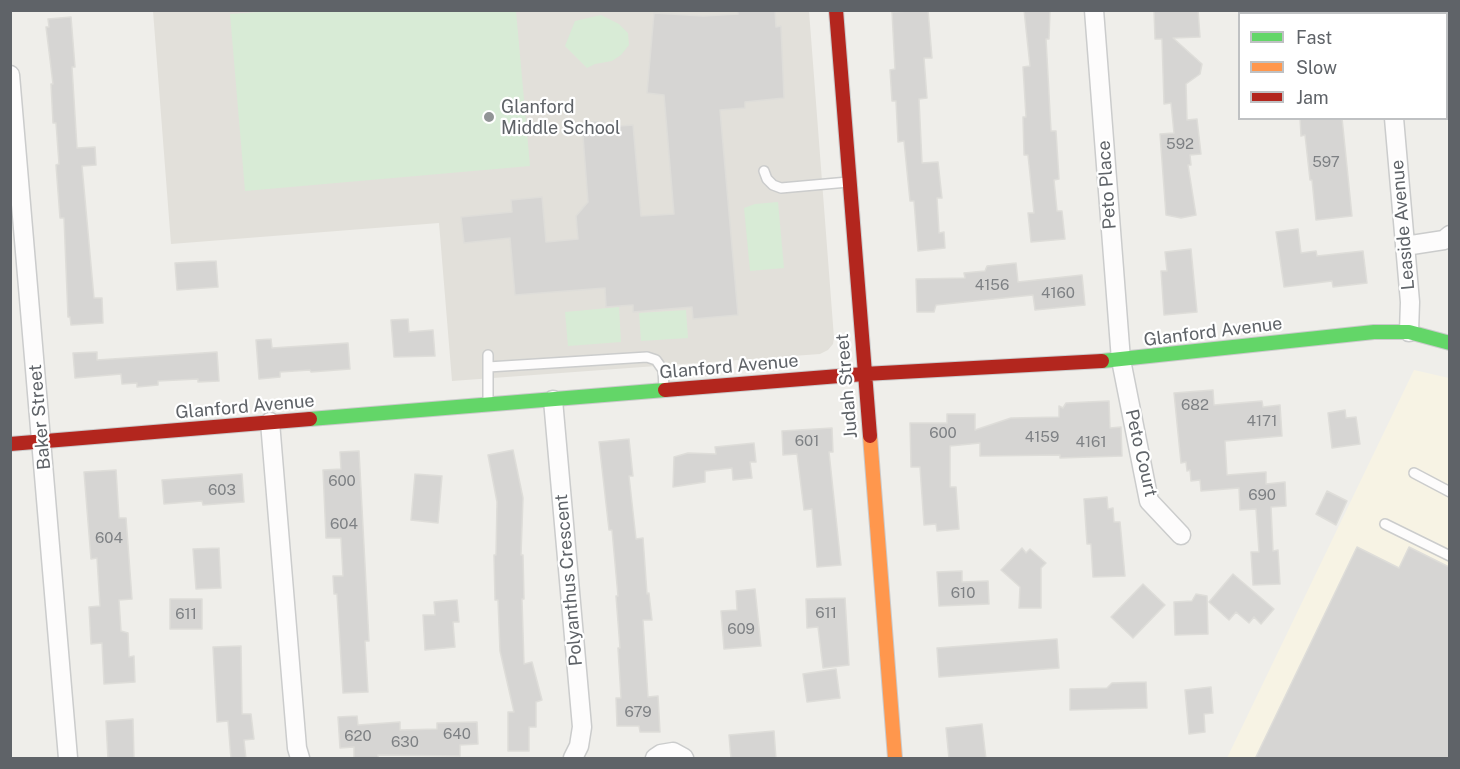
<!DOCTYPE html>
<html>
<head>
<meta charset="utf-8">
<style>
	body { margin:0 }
	#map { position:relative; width:1460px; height:769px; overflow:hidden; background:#efeeea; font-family:"Public Sans",sans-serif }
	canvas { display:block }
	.frame { position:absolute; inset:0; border:12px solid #5f6368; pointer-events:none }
	.legend { position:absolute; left:1238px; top:12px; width:210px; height:108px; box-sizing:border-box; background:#fff; border:2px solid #bfc1c3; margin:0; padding:8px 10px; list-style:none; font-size:18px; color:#5f6368 }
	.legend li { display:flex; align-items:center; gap:12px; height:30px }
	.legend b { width:30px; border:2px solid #bfc1c3 }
</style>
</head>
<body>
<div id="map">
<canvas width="1460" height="769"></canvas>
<div class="frame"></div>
<ul class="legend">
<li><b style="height:8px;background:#63d668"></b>Fast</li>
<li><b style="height:8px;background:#ff974d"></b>Slow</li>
<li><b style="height:8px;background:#b3261e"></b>Jam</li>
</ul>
</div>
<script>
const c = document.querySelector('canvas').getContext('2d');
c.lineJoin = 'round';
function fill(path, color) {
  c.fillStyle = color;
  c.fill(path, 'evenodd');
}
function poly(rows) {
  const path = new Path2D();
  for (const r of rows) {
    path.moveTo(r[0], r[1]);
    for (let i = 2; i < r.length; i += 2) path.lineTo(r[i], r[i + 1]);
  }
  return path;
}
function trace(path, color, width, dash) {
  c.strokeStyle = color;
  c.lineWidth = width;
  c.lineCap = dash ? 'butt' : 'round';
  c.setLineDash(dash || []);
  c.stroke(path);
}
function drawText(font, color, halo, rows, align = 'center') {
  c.font = font + ' "Public Sans",sans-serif';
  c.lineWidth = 4.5;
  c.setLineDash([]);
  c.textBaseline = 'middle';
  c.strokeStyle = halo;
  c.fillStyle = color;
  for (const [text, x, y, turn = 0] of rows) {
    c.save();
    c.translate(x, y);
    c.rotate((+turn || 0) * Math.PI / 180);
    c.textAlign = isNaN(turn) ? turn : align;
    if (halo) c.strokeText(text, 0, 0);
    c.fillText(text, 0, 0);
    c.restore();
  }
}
fill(poly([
	[1414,370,1449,378,1449,758,1227,758]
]), '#f7f3e4');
fill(poly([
	[153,11,809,11,834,338,833,344,828,350,820,354,452,381,439,223,171,244]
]), '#e2e0da');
fill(poly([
	[275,11,516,11,530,166,245,191,230,14],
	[601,15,619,24,628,33,629,45,621,55,612,61,595,64,587,68,565,46,575,21],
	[778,202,784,268,750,271,744,208,755,204],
	[619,307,621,342,568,346,565,312],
	[686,310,688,338,641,341,639,313]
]), '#d8ebd6');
const building = poly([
	[737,10,775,10,776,27,781,26,784,98,745,102,745,108,720,110,738,315,693,319,692,307,633,312,633,305,606,307,605,288,515,295,510,238,464,243,461,217,512,212,511,200,542,197,546,242,578,239,576,216,588,202,582,123,604,121,605,127,633,125,641,216,674,214,664,95,647,93,654,13,703,16,738,14,737,10],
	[928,10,932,58,924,58,927,98,919,99,922,163,938,162,942,198,937,198,939,233,944,232,945,248,918,251,914,201,910,201,904,141,898,142,896,101,892,101,890,70,895,69,892,12,928,10],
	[1024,10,1050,10,1049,39,1046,39,1051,131,1056,131,1059,179,1054,180,1057,211,1062,211,1065,239,1031,242,1028,213,1034,213,1028,155,1024,155,1023,117,1026,117,1023,67,1030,66,1024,10],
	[1154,10,1198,10,1200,37,1173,38,1202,64,1200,74,1186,84,1187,120,1197,119,1201,154,1190,155,1191,165,1188,165,1196,215,1181,218,1166,215,1160,134,1174,133,1171,103,1164,104,1162,39,1155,39,1154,10],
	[71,17,75,67,72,67,77,148,95,147,96,165,82,166,94,298,102,298,103,323,71,325,70,317,68,317,64,218,60,218,56,165,59,164,56,123,53,123,51,84,53,84,46,27,49,27,48,19,71,17],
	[1300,118,1342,118,1352,216,1316,220,1312,180,1310,180,1305,135,1301,136,1300,118],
	[1298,229,1301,253,1316,251,1317,256,1363,251,1367,283,1333,287,1332,281,1284,287,1276,232,1298,229],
	[1191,249,1197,312,1164,315,1161,271,1167,271,1165,252,1191,249],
	[216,261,218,287,177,290,175,263,216,261],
	[1016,263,1018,282,1082,275,1085,305,1035,310,1033,295,936,305,934,312,917,312,916,279,965,278,964,273,985,271,987,266,1016,263],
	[408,319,409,332,433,330,435,356,394,357,391,320,408,319],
	[271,339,272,348,348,343,350,369,311,372,310,370,280,372,280,377,259,379,256,340,271,339],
	[97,352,97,360,217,352,219,381,198,382,198,379,158,381,158,385,137,387,137,383,122,384,121,374,75,378,73,353,97,352],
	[1213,390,1214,405,1262,401,1263,407,1280,405,1282,436,1225,441,1227,475,1266,472,1266,484,1285,482,1286,506,1271,507,1273,551,1278,550,1280,584,1253,585,1251,552,1259,552,1256,509,1240,510,1239,488,1201,491,1200,480,1191,481,1190,470,1187,471,1186,462,1181,463,1174,393,1213,390],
	[1109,401,1110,428,1121,427,1122,456,1060,458,1060,455,980,456,980,443,950,446,950,487,956,487,959,529,937,531,936,524,924,525,920,467,911,467,910,423,947,423,947,414,975,414,975,430,1011,418,1059,417,1059,406,1063,408,1066,403,1109,401],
	[1345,410,1346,418,1356,417,1360,444,1332,448,1328,413,1345,410],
	[832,428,833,452,829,452,841,565,817,567,812,509,804,510,797,454,783,455,782,431,832,428],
	[629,439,633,476,629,476,636,539,643,538,647,594,649,593,652,620,643,620,648,697,658,696,660,732,640,732,639,726,617,726,616,698,621,698,618,648,620,648,616,596,618,596,612,530,609,530,599,442,629,439],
	[754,443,756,462,750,462,752,478,733,480,732,468,705,471,705,482,673,487,674,457,688,453,716,454,715,447,754,443],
	[513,450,523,498,521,555,523,555,524,599,522,599,524,664,532,662,542,700,536,702,536,727,529,727,529,751,508,751,508,712,514,712,500,651,498,600,495,600,494,555,496,555,497,502,488,455,513,450],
	[359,451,369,641,365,641,368,692,343,693,337,594,334,594,333,576,343,576,341,538,326,538,323,470,341,469,340,452,359,451],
	[116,470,119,518,126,518,132,599,119,600,121,631,128,633,129,657,134,656,135,682,104,684,102,643,91,644,89,607,100,606,97,558,91,559,84,472,116,470],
	[242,474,244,502,203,505,202,501,164,504,162,480,242,474],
	[415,474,442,476,438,523,411,520,415,474],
	[1327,491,1347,501,1336,525,1316,514,1327,491],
	[1107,497,1108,509,1113,508,1114,522,1120,522,1125,576,1093,577,1091,544,1087,544,1084,499,1107,497],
	[1357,547,1399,568,1409,547,1449,567,1449,759,1255,759,1357,547],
	[219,548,221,588,196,589,193,549,219,548],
	[1022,548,1026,553,1030,549,1046,563,1041,568,1041,608,1019,608,1020,587,1001,570,1022,548],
	[962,571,962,582,988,581,989,604,939,606,937,572,962,571],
	[1233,574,1274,609,1261,624,1254,617,1249,623,1236,612,1229,620,1209,602,1233,574],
	[1143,584,1165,605,1133,638,1111,617,1143,584],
	[755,589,761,646,724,649,721,611,737,610,736,591,755,589],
	[1196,594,1207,596,1208,634,1175,635,1174,602,1192,601,1196,594],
	[845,598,849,665,823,668,818,627,807,628,806,599,845,598],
	[170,599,202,599,202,629,170,629,170,599],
	[457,600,459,622,453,622,455,647,425,650,423,615,435,615,434,602,457,600],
	[1057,639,1059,668,939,677,937,648,1057,639],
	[241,646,242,714,251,714,254,739,244,740,246,759,231,759,228,721,217,722,213,647,241,646],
	[836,669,840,698,807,702,803,674,836,669],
	[1146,682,1147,708,1070,710,1070,689,1107,688,1112,683,1146,682],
	[1211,687,1213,713,1204,714,1205,732,1189,734,1185,690,1211,687],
	[357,716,358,725,400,722,400,730,437,729,437,723,477,722,478,744,460,745,460,756,378,755,378,759,354,759,354,747,340,748,338,717,357,716],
	[133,719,134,759,108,759,106,721,133,719],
	[982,724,986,759,949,759,946,728,982,724],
	[774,731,776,759,731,759,729,735,774,731]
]);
fill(building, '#d6d5d3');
trace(building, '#deddd9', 1.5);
const lane = poly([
	[764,171,767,179,773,185,781,188,848,182],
	[488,367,647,357,656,360,663,370,664,388],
	[488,404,488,355],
	[1414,473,1450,492],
	[1385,524,1450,556]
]);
const street = poly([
	[1094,10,1121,360,1149,501,1181,535],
	[1384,10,1385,14],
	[10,75,68,758],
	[1394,118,1410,302,1409,332],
	[1405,246,1444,240,1450,235],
	[553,400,582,727,579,746,573,758],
	[270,422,297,748,300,758],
	[655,758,661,754,673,752,684,758]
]);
const fast = poly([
	[1102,361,1374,332,1409,332,1450,343],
	[310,419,665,390]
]);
const slow = poly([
	[870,436,895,758]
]);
const jam = poly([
	[836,10,870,436],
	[665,390,864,374,1102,361],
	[10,444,310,419]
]);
trace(lane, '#cbcccc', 12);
trace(street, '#cbcccc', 21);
trace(fast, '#cacacb', 16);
trace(slow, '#cacacb', 16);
trace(jam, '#cacacb', 16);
trace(lane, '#fdfcfc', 9);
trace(street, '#fdfcfc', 18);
trace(fast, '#63d668', 14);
trace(slow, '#ff974d', 14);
trace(jam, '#b3261e', 14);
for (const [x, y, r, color] of [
	[489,117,6,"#919496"]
]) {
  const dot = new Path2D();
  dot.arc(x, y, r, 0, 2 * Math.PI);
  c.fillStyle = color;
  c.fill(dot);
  trace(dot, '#fff', 2);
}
drawText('15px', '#7e8184', null, [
	["592",1180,144],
	["597",1326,162],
	["4156",992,285],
	["4160",1058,293],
	["682",1195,405],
	["4171",1262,421],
	["600",943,433],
	["4159",1042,437],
	["601",807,441],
	["4161",1091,442],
	["600",342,481],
	["603",222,490],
	["690",1262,495],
	["604",344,524],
	["604",109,538],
	["610",963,593],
	["611",826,613],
	["611",186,614],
	["609",741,629],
	["679",638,712],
	["640",457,734],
	["620",358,736],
	["630",405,742]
]);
drawText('18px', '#5f6368', '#fff', [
	["Glanford",501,107],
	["Middle School",501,128]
], 'left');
drawText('18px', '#5f6368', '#fff', [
	["Peto Place",1107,185,-94],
	["Leaside Avenue",1403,225,-95],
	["Glanford Avenue",1213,332,-7],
	["Glanford Avenue",729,367,-5],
	["Judah Street",847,386,-95],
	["Glanford Avenue",245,407,-5],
	["Baker Street",40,417,-95],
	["Peto Court",1141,453,77],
	["Polyanthus Crescent",569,580,-95]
]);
</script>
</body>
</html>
